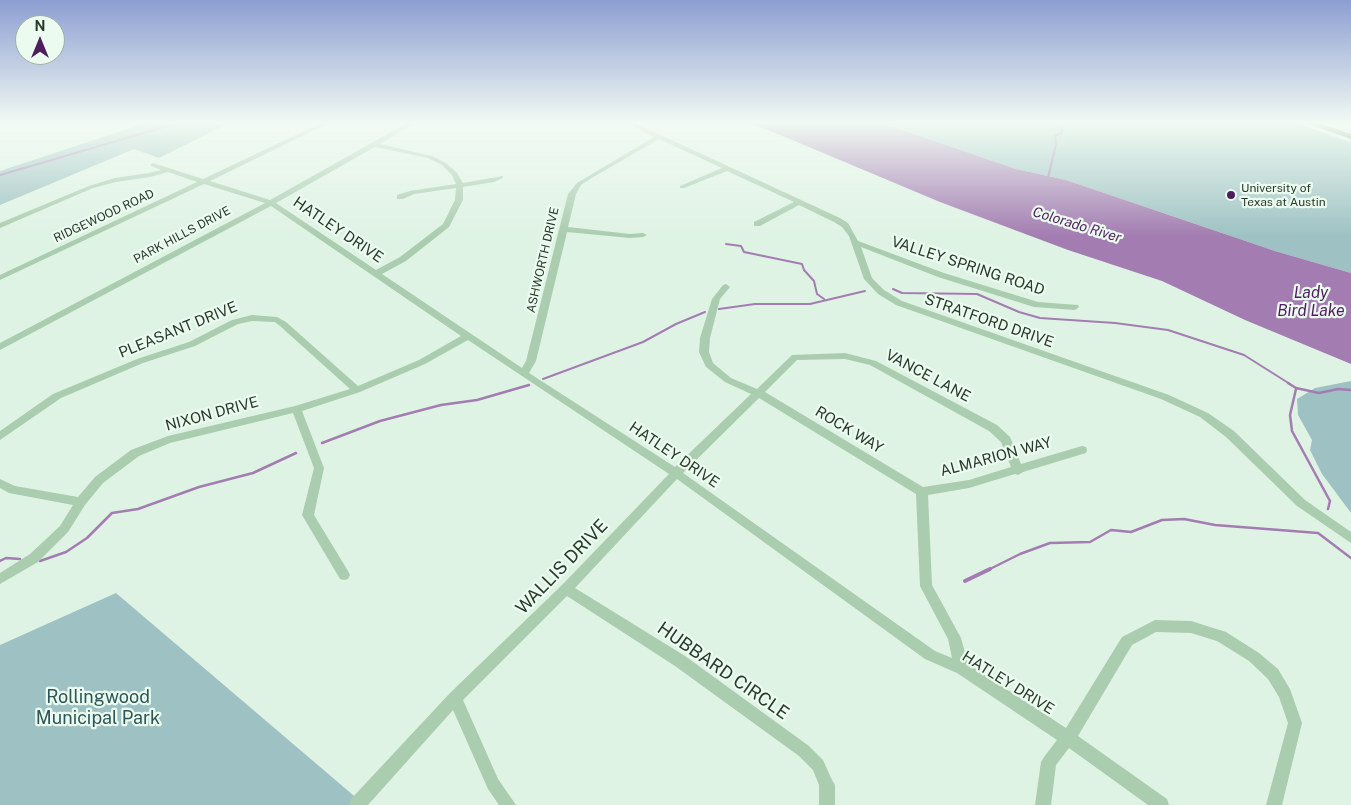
<!DOCTYPE html>
<html>
<head>
<meta charset="utf-8">
<style>
	body { margin:0 }
	#map { position:relative; width:1351px; height:805px; overflow:hidden; background:#dff3e4; font-family:"Public Sans",sans-serif }
	canvas { display:block }
	.north { position:absolute; left:15px; top:15px; width:50px; height:50px; box-sizing:border-box; background:#ecfbef; border:1px solid #9eaea0; border-radius:50%; rotate:0deg; font-size:14px; font-weight:700; line-height:20px; text-align:center; color:#2a3a2a }
	.north::after { content:''; display:block; margin:auto; width:18px; height:22px; background:#4d1e5d; clip-path:polygon(50% 0,100% 100%,50% 72%,0 100%) }
</style>
</head>
<body>
<div id="map">
<canvas width="1351" height="805"></canvas>
<div class="north">N</div>
</div>
<script>
const c = document.querySelector('canvas').getContext('2d');
c.lineJoin = 'round';
function fill(path, color) {
  c.fillStyle = color;
  c.fill(path, 'evenodd');
}
function poly(rows) {
  const path = new Path2D();
  for (const r of rows) {
    path.moveTo(r[0], r[1]);
    for (let i = 2; i < r.length; i += 2) path.lineTo(r[i], r[i + 1]);
  }
  return path;
}
function trace(path, color, width, dash) {
  c.strokeStyle = color;
  c.lineWidth = width;
  c.lineCap = dash ? 'butt' : 'round';
  c.setLineDash(dash || []);
  c.stroke(path);
}
function drawText(font, color, halo, rows, align = 'center') {
  c.font = font + ' "Public Sans",sans-serif';
  c.lineWidth = 4.5;
  c.setLineDash([]);
  c.textBaseline = 'middle';
  c.strokeStyle = halo;
  c.fillStyle = color;
  for (const [text, x, y, turn = 0] of rows) {
    c.save();
    c.translate(x, y);
    c.rotate((+turn || 0) * Math.PI / 180);
    c.textAlign = isNaN(turn) ? turn : align;
    if (halo) c.strokeText(text, 0, 0);
    c.fillText(text, 0, 0);
    c.restore();
  }
}
fill(poly([
	[145,123,229,123,159,158,134,149,0,205,0,171],
	[882,123,1295,123,1351,142,1351,273,1275,251,1066,180,1016,169],
	[1351,381,1351,513,1322,474,1310,450,1312,440,1298,415,1297,399,1315,388],
	[116,593,360,801,357,805,0,805,0,645]
]), '#9ec2c3');
fill(poly([
	[746,123,882,123,1016,169,1066,180,1275,251,1351,273,1351,364,1245,320,1162,281,1068,250,940,202,766,129]
]), '#a37db1');
trace(poly([
	[0,175,178,123],
	[1048,178,1056,144,1055,136,1062,133,1062,127],
	[726,244,741,246,744,252,802,264,804,270,814,281,817,294,824,299],
	[893,289,902,293,977,294,1019,312,1040,318,1115,323,1168,330,1244,355,1290,384],
	[719,309,755,304,810,304,865,291],
	[543,379,643,342,676,324,705,312]
]), '#a37db1', 2);
trace(poly([
	[1288,383,1296,388,1319,393,1338,389,1351,390],
	[1296,389,1290,415,1292,431,1330,501,1328,509],
	[322,443,380,421,441,405,477,400,529,385],
	[0,561,6,558,20,559],
	[40,561,66,552,87,538,112,513,138,509,199,487,253,473,296,453],
	[988,570,1020,554,1050,543,1090,542,1111,530,1131,532,1162,520,1184,519,1215,525,1318,533,1351,558]
]), '#a37db1', 2.5);
trace(poly([
	[965,581,990,569]
]), '#a37db1', 4);
fill(poly([
	[321,123,329,123,210,181,270,200,407,123,415,123,380,144,432,156,446,163,457,173,463,183,503,176,503,178,494,182,463,187,463,200,449,227,406,261,382,274,522,368,526,361,568,194,577,183,654,137,627,123,635,123,840,218,848,223,858,241,944,273,1038,302,1078,305,1079,307,1075,310,1034,307,938,277,861,247,872,278,884,290,902,301,1169,395,1208,413,1234,431,1305,500,1351,532,1351,543,1297,506,1226,437,1200,417,1161,399,896,305,878,294,864,279,849,236,842,227,834,222,799,205,760,226,754,226,754,222,794,202,727,171,684,188,680,188,680,186,722,168,659,139,590,179,581,185,576,194,568,227,630,234,643,233,647,235,643,237,630,238,567,232,536,361,529,373,675,467,751,394,725,382,706,367,699,352,700,338,712,299,723,285,726,284,730,287,720,299,710,338,709,352,713,363,731,378,757,389,792,355,845,353,876,361,997,425,1010,437,1021,464,1082,446,1086,447,1087,450,1086,453,1023,472,1018,475,1015,474,969,488,928,495,932,585,961,638,968,664,1066,728,1122,637,1155,620,1191,621,1226,632,1259,653,1278,669,1290,689,1302,723,1282,805,1266,805,1288,723,1279,697,1268,679,1249,661,1217,641,1191,633,1156,632,1132,645,1078,736,1167,799,1169,805,1148,805,1069,748,1056,765,1051,805,1035,805,1041,762,1044,757,1057,740,957,673,925,659,677,479,575,588,685,656,809,746,823,760,832,780,835,785,835,805,819,805,819,785,813,770,799,756,675,666,567,596,463,700,498,779,516,805,499,805,488,789,453,710,368,805,349,805,351,799,450,693,562,585,669,474,468,340,425,364,360,392,302,411,324,468,314,515,348,571,350,575,348,579,344,580,340,579,302,515,314,468,293,413,170,443,139,456,103,483,85,505,68,532,38,562,0,584,0,573,30,554,60,526,73,505,9,493,0,488,0,479,15,486,78,497,95,477,131,450,168,436,295,406,350,389,280,326,275,322,252,321,238,324,195,346,143,363,61,398,0,440,0,431,53,394,137,359,189,342,232,320,252,315,277,317,286,322,358,386,419,360,461,336,271,206,0,350,0,343,265,203,204,184,0,280,0,275,197,182,168,172,150,177,116,182,93,188,0,228,0,223,89,186,115,178,149,173,161,170,151,166,151,164,153,163,203,179,321,123],
	[375,147,428,158,442,165,452,175,456,184,410,191,397,195,397,199,403,199,414,194,456,188,455,200,443,224,400,257,376,270,276,203,375,147],
	[845,359,870,365,989,431,1001,442,1011,467,969,480,923,487,765,392,797,360,845,359],
	[759,398,916,494,920,586,948,639,952,658,935,651,683,473,759,398]
]), '#aaccaf');
fill(poly([
	[1306,123,1318,123,1351,134,1351,139,1306,123]
]), '#5b7c5c');
fill(poly([
	[1333,123,1345,123,1340,125]
]), '#47ac3e');
const sky = c.createLinearGradient(0, 0, 0, 236);
sky.addColorStop(0, '#8c9ed2');
sky.addColorStop(0.52, '#f1faf3');
sky.addColorStop(1, '#f1faf300');
c.fillStyle = sky;
c.fillRect(0, 0, 1351, 236);
for (const [x, y, r, color] of [
	[1231,195,5,"#4d1e5d"]
]) {
  const dot = new Path2D();
  dot.arc(x, y, r, 0, 2 * Math.PI);
  c.fillStyle = color;
  c.fill(dot);
  trace(dot, '#ecfbef', 2);
}
drawText('12px', '#2a3a2a', '#ecfbef', [
	["University of",1241,188],
	["Texas at Austin",1241,202]
], 'left');
drawText('12px', '#2a3a2a', '#ecfbef', [
	["RIDGEWOOD ROAD",104,216,-25],
	["PARK HILLS DRIVE",182,235,-28],
	["ASHWORTH DRIVE",543,260,-77]
]);
drawText('italic 14px', '#4d1e5d', '#ecfbef', [
	["Colorado River",1077,225,17]
]);
drawText('15px', '#2a3a2a', '#ecfbef', [
	["HATLEY DRIVE",338,230,34],
	["VALLEY SPRING ROAD",968,266,18],
	["STRATFORD DRIVE",989,321,19],
	["PLEASANT DRIVE",178,330,-22],
	["VANCE LANE",928,376,28],
	["NIXON DRIVE",212,414,-15],
	["ROCK WAY",849,430,31],
	["HATLEY DRIVE",674,455,34],
	["ALMARION WAY",996,457,-15],
	["HATLEY DRIVE",1008,683,32]
]);
drawText('italic 16px', '#4d1e5d', '#ecfbef', [
	["Lady",1311,293],
	["Bird Lake",1311,311]
]);
drawText('18px', '#2a3a2a', '#ecfbef', [
	["WALLIS DRIVE",562,567,-46],
	["HUBBARD CIRCLE",723,671,35]
]);
drawText('18px', '#2d5659', '#ecfbef', [
	["Rollingwood",98,697],
	["Municipal Park",98,718]
]);
</script>
</body>
</html>
